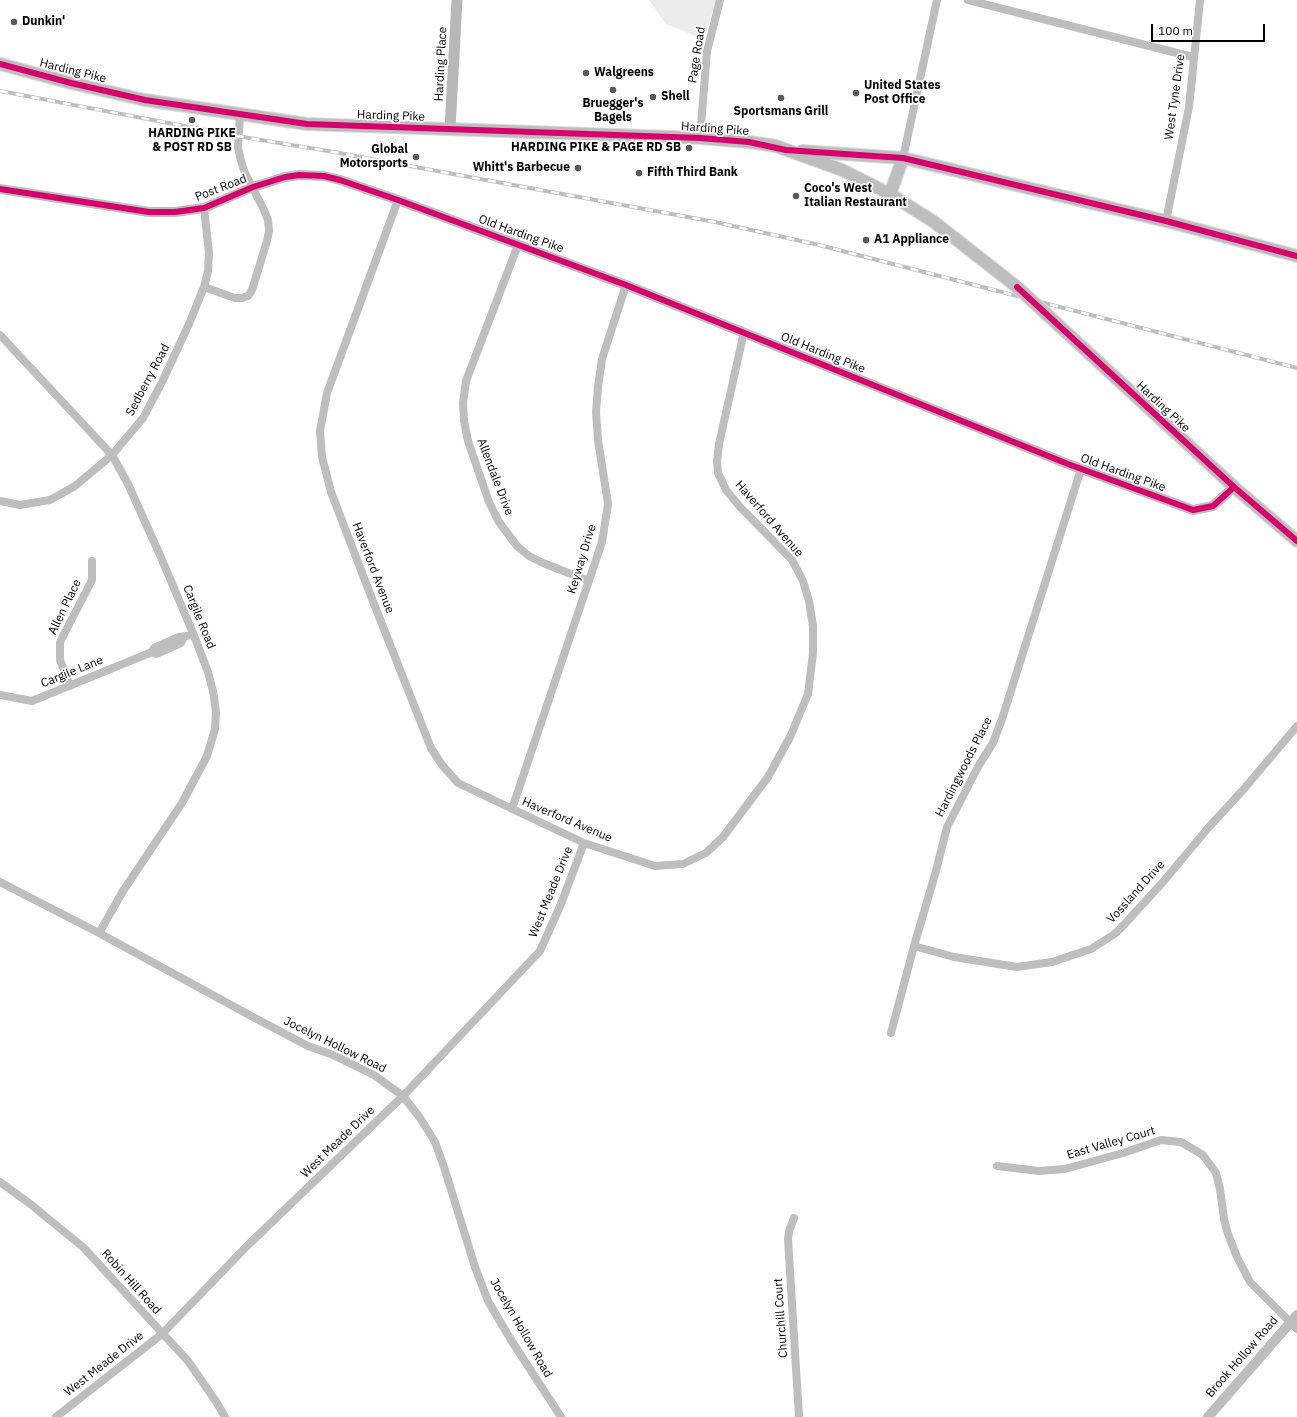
<!DOCTYPE html>
<html>
<head>
<meta charset="utf-8">
<style>
	body { margin:0 }
	#map { position:relative; width:1297px; height:1417px; overflow:hidden; background:#fff; font-family:"IBM Plex Sans",sans-serif }
	canvas { display:block }
	.scale { position:absolute; left:1151px; top:24px; width:114px; height:18px; box-sizing:border-box; border:2px solid #000; border-top:0; padding-left:5px; font-size:12px; line-height:14px; white-space:nowrap; color:#000; -webkit-text-stroke:3px #fff; paint-order:stroke }
</style>
</head>
<body>
<div id="map">
<canvas width="1297" height="1417"></canvas>
<div class="scale">100 m</div>
</div>
<script>
const c = document.querySelector('canvas').getContext('2d');
c.lineJoin = 'round';
function fill(path, color) {
  c.fillStyle = color;
  c.fill(path, 'evenodd');
}
function poly(rows) {
  const path = new Path2D();
  for (const r of rows) {
    path.moveTo(r[0], r[1]);
    for (let i = 2; i < r.length; i += 2) path.lineTo(r[i], r[i + 1]);
  }
  return path;
}
function trace(path, color, width, dash) {
  c.strokeStyle = color;
  c.lineWidth = width;
  c.lineCap = dash ? 'butt' : 'round';
  c.setLineDash(dash || []);
  c.stroke(path);
}
function drawText(font, color, halo, rows, align = 'center') {
  c.font = font + ' "IBM Plex Sans",sans-serif';
  c.lineWidth = 3.5;
  c.setLineDash([]);
  c.textBaseline = 'middle';
  c.strokeStyle = halo;
  c.fillStyle = color;
  for (const [text, x, y, turn = 0] of rows) {
    c.save();
    c.translate(x, y);
    c.rotate((+turn || 0) * Math.PI / 180);
    c.textAlign = isNaN(turn) ? turn : align;
    if (halo) c.strokeText(text, 0, 0);
    c.fillText(text, 0, 0);
    c.restore();
  }
}
fill(poly([
	[649,0,717,0,703,39,666,24]
]), '#ececec');
const primary = poly([
	[0,64,71,83,145,100,307,124,700,138,749,142,776,146,842,170,890,194,934,222,1017,287],
	[802,151,903,158,1166,221,1297,256],
	[890,194,903,158],
	[1142,402,1234,487,1297,541]
]);
trace(primary, '#dbdbdb', 14);
trace(poly([
	[968,0,1193,57],
	[700,138,707,51,720,0],
	[903,158,937,0],
	[398,200,327,393,320,431,322,457,331,492,374,604,431,748,442,765,458,783,584,843,655,866,683,864,706,853,723,837,768,777,790,737,808,694,813,653,813,626,809,601,803,581,792,560,741,508,726,490,718,473,717,461,719,444,744,332],
	[1166,221,1189,107,1200,0],
	[518,245,466,381,463,403,464,421,468,441,489,502,499,522,517,546,529,556,543,563,589,581],
	[204,287,235,298,242,298,248,296,252,290,267,241,269,231,268,220,263,208,245,173,241,161,238,147,240,115],
	[0,335,112,455,128,484,160,555,193,633,208,672,213,691,216,712,215,729,207,756,182,803,123,891,99,933],
	[0,501,20,505,50,500,75,486,112,455,143,418,162,382,189,324,204,287,208,271,209,253,204,208],
	[152,652,154,648,179,637,187,636],
	[70,686,60,660,60,642,92,580,92,561],
	[0,695,32,701,152,652,156,654,181,643,184,637],
	[512,809,602,542,608,504,598,440,596,412,598,387,602,359,626,285],
	[0,882,99,933,253,1017,308,1046,333,1055,374,1075,403,1096,420,1118,435,1142,444,1167,475,1267,488,1301,511,1340,561,1417],
	[914,946,954,957,1017,967,1052,962,1091,949,1113,935,1120,929,1163,882,1208,828,1243,790,1297,726],
	[891,1033,914,946,936,871,947,827,979,765,993,743,1003,716,1081,469],
	[997,1166,1039,1171,1065,1169,1123,1153,1161,1140,1181,1142,1203,1155,1216,1173,1220,1189,1224,1219,1228,1234,1237,1257,1250,1282,1297,1329],
	[0,1182,29,1203,83,1247,188,1361,217,1403,225,1417],
	[794,1218,789,1231,788,1239,799,1417],
	[56,1417,162,1334,247,1246,403,1096,540,951,561,904,584,843]
]), '#bebebe', 8);
trace(poly([
	[0,189,149,212,175,212,204,208,253,187,285,177,299,175,324,176,340,180,398,200,626,285,1068,464,1193,510,1213,506,1234,487],
	[1208,1417,1297,1315]
]), '#bebebe', 10);
trace(poly([
	[450,129,457,0]
]), '#b8b8b8', 11);
trace(primary, '#bebebe', 12);
const rail = poly([
	[0,91,237,136,328,151,715,222,819,245,1297,368]
]);
trace(rail, '#bebebe', 4);
trace(rail, '#fff', 2.5, [8]);
const primaryBridge = poly([
	[1017,287,1142,402]
]);
trace(primaryBridge, '#dbdbdb', 14, []);
trace(primaryBridge, '#bebebe', 12);
trace(poly([
	[0,64,71,83,145,100,307,124,700,138,749,142,786,150,903,158,1166,221,1297,256],
	[0,189,149,212,175,212,204,208,253,187,285,177,299,175,324,176,340,180,398,200,626,285,1068,464,1193,510,1213,506,1234,487],
	[1017,287,1234,487,1297,541]
]), '#d6006c', 6);
for (const [x, y, r, color] of [
	[14,22,4,"#595959"],
	[586,73,4,"#595959"],
	[613,90,4,"#595959"],
	[856,93,4,"#595959"],
	[653,97,4,"#595959"],
	[781,98,4,"#595959"],
	[192,120,4,"#595959"],
	[689,148,4,"#595959"],
	[416,157,4,"#595959"],
	[578,168,4,"#595959"],
	[639,173,4,"#595959"],
	[796,196,4,"#595959"],
	[866,240,4,"#595959"]
]) {
  const dot = new Path2D();
  dot.arc(x, y, r, 0, 2 * Math.PI);
  c.fillStyle = color;
  c.fill(dot);
  trace(dot, '#fff', 1.5);
}
drawText('bold 12px', '#000', '#fff', [
	["Dunkin'",22,22],
	["Walgreens",594,73],
	["United States",864,86],
	["Post Office",864,100],
	["Shell",661,97],
	["Bruegger's",613,104,"center"],
	["Bagels",613,118,"center"],
	["Sportsmans Grill",781,112,"center"],
	["HARDING PIKE",192,134,"center"],
	["& POST RD SB",192,148,"center"],
	["HARDING PIKE & PAGE RD SB",681,148,"right"],
	["Global",408,150,"right"],
	["Motorsports",408,164,"right"],
	["Whitt's Barbecue",570,168,"right"],
	["Fifth Third Bank",647,173],
	["Coco's West",804,189],
	["Italian Restaurant",804,203],
	["A1 Appliance",874,240]
], 'left');
drawText('12px', '#000', '#fff', [
	["Page Road",697,55,-81],
	["Harding Place",441,64,-87],
	["Harding Pike",73,71,14],
	["West Tyne Drive",1175,97,-82],
	["Harding Pike",391,116,2],
	["Harding Pike",715,129,4],
	["Post Road",221,188,-21],
	["Old Harding Pike",521,234,20],
	["Old Harding Pike",823,353,22],
	["Sedberry Road",148,380,-62],
	["Harding Pike",1163,407,43],
	["Old Harding Pike",1123,473,20],
	["Allendale Drive",495,477,69],
	["Haverford Avenue",769,519,49],
	["Keyway Drive",582,559,-73],
	["Haverford Avenue",373,568,69],
	["Allen Place",65,607,-64],
	["Cargile Road",199,617,68],
	["Cargile Lane",72,672,-22],
	["Hardingwoods Place",964,767,-63],
	["Haverford Avenue",567,820,23],
	["West Meade Drive",551,892,-68],
	["Vossland Drive",1136,892,-48],
	["Jocelyn Hollow Road",335,1045,26],
	["West Meade Drive",338,1142,-44],
	["East Valley Court",1111,1143,-16],
	["Robin Hill Road",131,1282,48],
	["Churchill Court",781,1318,-94],
	["Jocelyn Hollow Road",521,1328,60],
	["Brook Hollow Road",1242,1357,-49],
	["West Meade Drive",104,1364,-38]
]);
</script>
</body>
</html>
